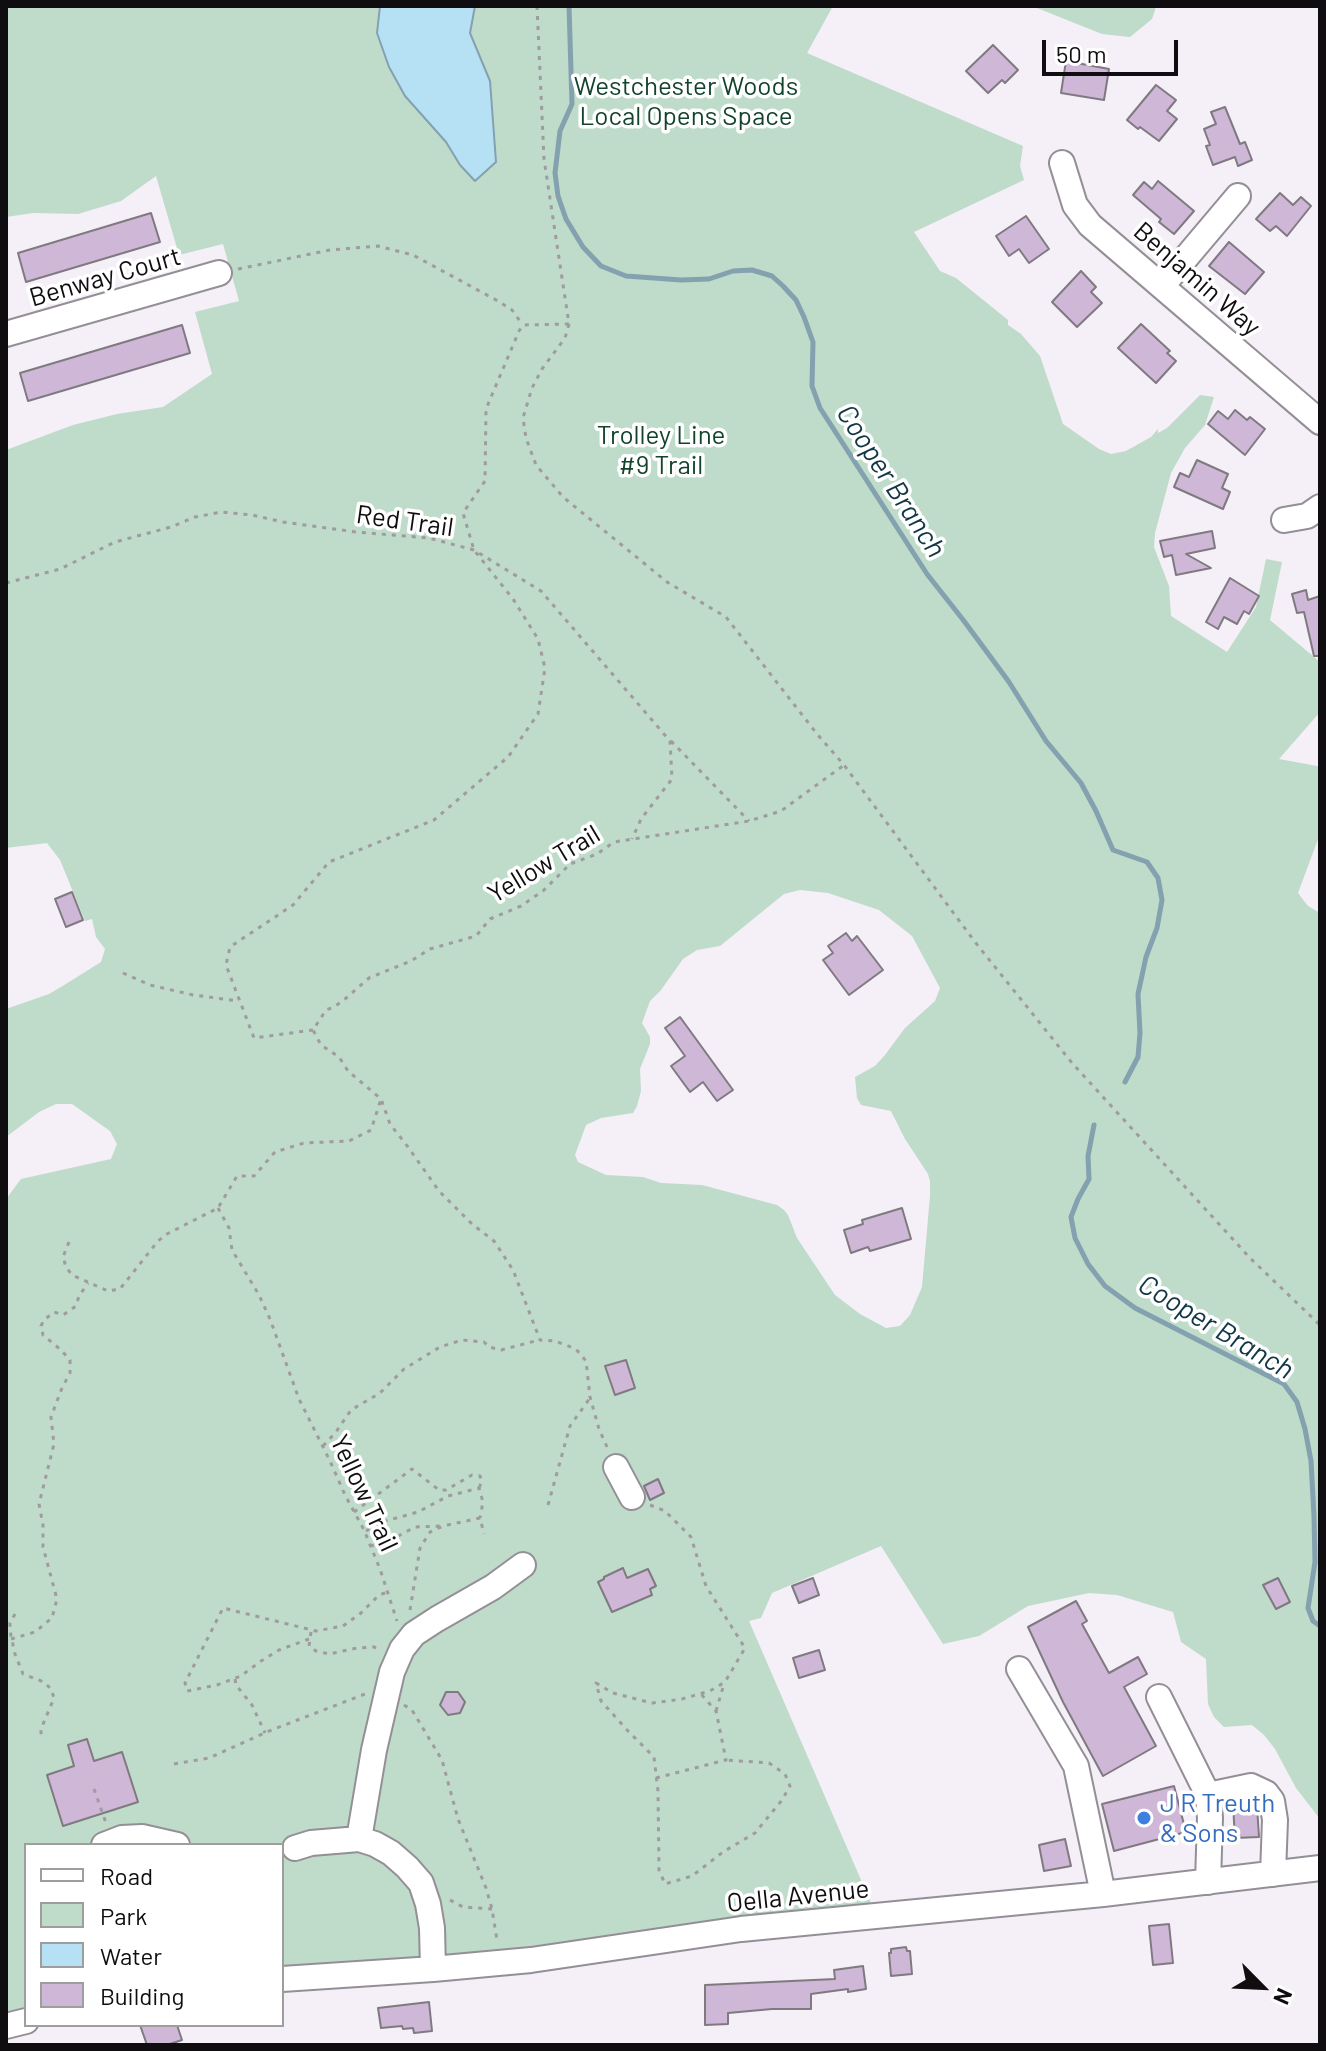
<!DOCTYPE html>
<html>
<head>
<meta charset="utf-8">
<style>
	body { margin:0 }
	#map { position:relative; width:1326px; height:2051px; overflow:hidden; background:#f5eff7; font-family:Barlow,sans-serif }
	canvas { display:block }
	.frame { position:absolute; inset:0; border:8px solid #0f0d0f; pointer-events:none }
	.legend { position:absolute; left:24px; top:1843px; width:260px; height:184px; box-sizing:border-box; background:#fff; border:2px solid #9f9e9f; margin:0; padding:10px 14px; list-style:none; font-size:24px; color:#0f0d0f }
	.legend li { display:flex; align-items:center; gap:16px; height:40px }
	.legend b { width:40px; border:2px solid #9f9e9f }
	.north { position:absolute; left:1222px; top:1947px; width:80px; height:80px; -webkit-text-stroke:6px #fff; paint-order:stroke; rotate:114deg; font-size:22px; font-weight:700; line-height:32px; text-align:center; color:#0f0d0f }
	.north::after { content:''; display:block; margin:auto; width:28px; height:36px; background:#0f0d0f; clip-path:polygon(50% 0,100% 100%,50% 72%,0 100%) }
	.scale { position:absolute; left:1042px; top:40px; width:136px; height:36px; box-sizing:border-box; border:4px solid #0f0d0f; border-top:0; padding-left:10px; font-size:24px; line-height:28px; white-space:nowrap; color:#0f0d0f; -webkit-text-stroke:6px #fff; paint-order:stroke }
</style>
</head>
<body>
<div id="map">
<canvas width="1326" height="2051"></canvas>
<div class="frame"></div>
<ul class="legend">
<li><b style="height:10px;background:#fff"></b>Road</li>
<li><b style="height:22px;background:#bfdbca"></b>Park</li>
<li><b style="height:22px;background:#b6e0f4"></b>Water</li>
<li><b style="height:22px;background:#cfb7d7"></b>Building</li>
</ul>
<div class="north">N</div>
<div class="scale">50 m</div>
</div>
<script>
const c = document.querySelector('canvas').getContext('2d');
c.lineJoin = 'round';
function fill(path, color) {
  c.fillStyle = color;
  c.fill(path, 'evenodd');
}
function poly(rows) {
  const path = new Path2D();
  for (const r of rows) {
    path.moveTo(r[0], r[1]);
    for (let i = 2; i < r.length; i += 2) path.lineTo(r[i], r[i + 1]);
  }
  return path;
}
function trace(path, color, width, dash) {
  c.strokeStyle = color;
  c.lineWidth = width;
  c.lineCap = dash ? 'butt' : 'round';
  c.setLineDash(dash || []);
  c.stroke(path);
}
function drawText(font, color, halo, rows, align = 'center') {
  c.font = font + ' Barlow,sans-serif';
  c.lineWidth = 7;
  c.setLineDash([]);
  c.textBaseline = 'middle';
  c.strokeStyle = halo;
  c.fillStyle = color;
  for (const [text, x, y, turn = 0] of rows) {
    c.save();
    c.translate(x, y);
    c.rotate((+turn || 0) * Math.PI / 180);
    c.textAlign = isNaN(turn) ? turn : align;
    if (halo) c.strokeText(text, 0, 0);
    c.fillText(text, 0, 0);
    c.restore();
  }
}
fill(poly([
	[6,6,833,6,807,53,1023,146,1020,166,1024,180,914,232,940,271,956,278,1008,320,1008,325,1021,334,1040,356,1063,424,1099,449,1111,454,1126,451,1151,437,1158,429,1158,433,1167,428,1200,395,1214,397,1205,425,1185,448,1171,473,1155,533,1154,547,1169,586,1171,616,1227,652,1256,607,1266,559,1282,562,1270,620,1320,662,1320,712,1279,759,1317,766,1320,769,1320,834,1298,893,1308,906,1320,913,1320,1686,1318,1700,1320,1714,1320,1819,1296,1788,1275,1749,1264,1735,1252,1725,1224,1727,1214,1717,1208,1704,1206,1659,1181,1642,1173,1612,1117,1595,1089,1593,1028,1606,979,1636,943,1644,881,1546,772,1593,761,1618,749,1621,874,1910,282,1975,282,1845,26,1845,26,2012,6,2017,6,1199,21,1179,111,1159,117,1144,110,1131,72,1104,56,1104,39,1112,6,1137,6,1009,49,994,61,987,101,962,105,949,96,937,92,919,85,921,60,860,47,843,6,848,6,450,73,425,117,414,163,407,212,374,195,312,239,301,223,244,179,255,156,176,121,201,78,214,33,213,6,217],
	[800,890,828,893,879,910,912,936,940,988,935,1001,905,1028,885,1055,875,1066,855,1077,857,1098,861,1105,891,1111,905,1139,928,1174,930,1181,930,1196,922,1287,910,1315,900,1326,886,1328,860,1314,835,1295,797,1238,788,1215,784,1210,777,1205,702,1185,661,1183,643,1177,606,1175,578,1162,575,1155,586,1125,601,1118,633,1113,637,1106,641,1091,640,1069,650,1044,650,1037,642,1023,650,1001,661,990,683,959,697,950,720,946,784,894],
	[1032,6,1156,6,1156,7,1152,19,1130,37,1102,34]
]), '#bfdbca');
const water = poly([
	[380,6,475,6,470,33,490,81,496,162,475,181,460,165,446,142,405,96,389,67,377,33,380,6]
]);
fill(water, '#b6e0f4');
trace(water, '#84a1af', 2);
trace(poly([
	[569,6,572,104,560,131,555,173,558,196,566,219,583,247,601,266,626,276,681,280,709,279,733,271,752,270,772,276,783,286,796,300,804,317,813,342,812,386,820,408,927,574,964,621,1009,682,1046,741,1081,783,1096,811,1113,850,1147,862,1158,878,1162,900,1157,928,1146,957,1138,994,1140,1033,1138,1057,1125,1082],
	[1094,1125,1088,1156,1089,1179,1078,1199,1071,1217,1075,1238,1088,1264,1105,1286,1135,1308,1284,1384,1297,1402,1305,1429,1311,1461,1314,1516,1315,1562,1308,1608,1313,1621,1320,1626]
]), '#84a1af', 5);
const building = poly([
	[993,45,1018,70,1005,83,1002,80,988,93,966,71,993,45],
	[1066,61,1109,69,1104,100,1061,93,1066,61],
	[1156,85,1176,100,1167,111,1177,119,1159,141,1140,127,1138,129,1127,120,1156,85],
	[1225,107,1240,144,1245,142,1252,160,1238,166,1235,157,1213,165,1206,146,1210,145,1204,129,1216,124,1211,112,1225,107],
	[1158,181,1194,211,1174,234,1159,222,1161,219,1133,195,1144,182,1152,189,1158,181],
	[1280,193,1293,205,1301,197,1311,206,1287,236,1276,226,1270,231,1256,219,1280,193],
	[151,213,160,242,26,282,18,253,151,213],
	[1026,216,1049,249,1029,263,1019,249,1009,256,996,236,1026,216],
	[1229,242,1264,272,1245,294,1209,266,1229,242],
	[1081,271,1096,287,1091,292,1102,303,1077,327,1052,302,1081,271],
	[1141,324,1170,351,1167,353,1176,361,1156,383,1118,348,1141,324],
	[182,325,190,353,28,401,20,373,182,325],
	[1235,410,1247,420,1250,417,1265,429,1245,455,1208,424,1218,411,1228,419,1235,410],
	[1197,460,1228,474,1222,488,1230,492,1223,509,1174,487,1180,473,1189,477,1197,460],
	[1212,531,1215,548,1186,554,1211,568,1176,575,1172,555,1164,557,1160,541,1212,531],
	[1230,578,1259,596,1249,614,1244,611,1237,624,1224,617,1218,629,1206,622,1230,578],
	[1306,590,1308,600,1320,596,1320,656,1314,656,1304,612,1297,613,1292,594,1306,590],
	[72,892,83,920,66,927,55,899,72,892],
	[846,933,852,941,857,936,883,970,849,995,823,960,833,953,828,946,846,933],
	[680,1017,733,1090,717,1101,703,1082,690,1092,671,1066,685,1056,665,1028,680,1017],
	[902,1208,911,1239,870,1251,868,1247,851,1253,844,1230,863,1224,862,1220,902,1208],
	[626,1360,635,1388,615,1395,605,1366,626,1360],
	[658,1479,664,1493,650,1500,644,1486,658,1479],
	[623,1568,627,1578,648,1569,656,1586,650,1589,652,1595,612,1612,598,1582,604,1579,604,1577,623,1568],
	[813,1578,819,1595,799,1603,792,1586,813,1578],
	[1278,1578,1290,1602,1276,1609,1263,1585,1278,1578],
	[1076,1601,1087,1621,1082,1624,1109,1673,1138,1657,1147,1674,1124,1687,1156,1746,1103,1776,1063,1702,1028,1627,1076,1601],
	[819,1650,825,1670,799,1678,793,1658,819,1650],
	[446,1692,458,1692,465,1702,460,1713,448,1715,440,1705,446,1692],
	[87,1739,94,1761,122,1752,138,1802,63,1826,47,1775,74,1766,68,1745,87,1739],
	[1174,1786,1186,1832,1114,1851,1102,1804,1174,1786],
	[1249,1802,1257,1806,1259,1837,1235,1838,1233,1805,1249,1802],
	[1065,1839,1071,1866,1044,1871,1039,1845,1065,1839],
	[1169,1924,1173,1963,1153,1965,1149,1926,1169,1924],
	[906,1947,907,1951,910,1951,912,1974,891,1976,889,1953,891,1953,891,1949,906,1947],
	[863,1966,866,1989,848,1992,848,1989,811,1994,811,2009,772,2009,728,2013,728,2024,705,2025,705,1985,835,1979,834,1970,863,1966],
	[429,2002,432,2031,414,2033,413,2028,403,2029,402,2026,381,2028,378,2008,429,2002],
	[140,2025,177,2025,182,2040,167,2045,147,2045,140,2025]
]);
fill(building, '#cfb7d7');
trace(building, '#7f7a80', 2);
const minor = poly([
	[1062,163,1075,205,1090,225,1320,422],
	[1162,286,1238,196],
	[6,334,219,273],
	[1284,520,1307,516,1320,507],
	[616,1467,632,1497],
	[1019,1669,1076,1766,1103,1894],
	[1159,1697,1208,1795,1210,1818,1208,1882],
	[1208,1795,1251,1786,1266,1793,1272,1801,1275,1820,1273,1874],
	[359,1839,374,1750,392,1672,402,1649,414,1634,437,1619,493,1587,523,1565],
	[104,1845,122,1838,142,1837,177,1845],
	[295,1848,311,1843,359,1839,375,1844,391,1853,407,1867,421,1883,428,1904,432,1928,433,1969],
	[282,1979,433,1969,531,1960,741,1929,1103,1894,1320,1868],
	[6,2026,26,2021]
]);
trace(minor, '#948f96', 28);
trace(poly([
	[537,6,544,159,569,324,565,338,542,369,532,388,523,418,526,438,536,465,563,497,667,582,726,617,817,734,844,765,975,942,1072,1063,1250,1258,1320,1325],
	[238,269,330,250,378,246,413,255,498,301,512,310,522,324],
	[6,583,60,569,115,542,171,527,195,517,222,512,252,515,283,522,356,532,429,538,474,550,541,591,670,741,672,779,641,819,632,839],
	[671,741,749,821],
	[123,973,150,985,193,995,239,1001],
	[313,1030,254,1038,226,965,230,947,293,905,329,862,434,820,508,757,538,714,545,668,538,639,513,599,474,550,463,513,485,481,486,409,519,331,523,325,569,324],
	[218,1208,229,1228,232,1250,259,1295,270,1319,299,1399,330,1461,345,1495,364,1530,380,1569,397,1621],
	[69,1242,63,1257,66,1267,72,1275,108,1291,120,1289,158,1241,167,1234,218,1208,237,1176,254,1176,275,1152,304,1143,349,1141,371,1130,381,1099],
	[323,1446,336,1432,351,1410,380,1393,404,1369,440,1347,462,1340,484,1342,489,1347,501,1350,539,1340],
	[607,1447,599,1429,590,1397,586,1361,576,1349,555,1341,540,1340,513,1270,494,1241,472,1224,439,1191,408,1147,390,1124,381,1099,348,1071,339,1057,321,1045,313,1030,326,1010,334,1007,345,999,369,978,411,961,430,949,476,936,490,919,521,906,544,890,570,864,597,854,614,842,749,821,781,811,844,765],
	[548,1505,570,1426,590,1398],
	[650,1505,665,1511,691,1537,706,1586,745,1648,725,1682,710,1691,682,1699,652,1703,613,1693,596,1683,601,1701,628,1731,654,1757,658,1791,659,1870,665,1884,692,1876,723,1852,755,1833,782,1800,790,1786,785,1774,769,1763,726,1760],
	[354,1512,412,1469,439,1490,446,1490,472,1475,480,1476,482,1481,479,1488],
	[366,1531,382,1522,418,1512,448,1496,479,1488,483,1502,480,1518],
	[370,1546,385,1543,415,1527,442,1526],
	[410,1610,420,1548,430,1532,443,1526,480,1518,484,1534],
	[15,1614,10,1623,10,1631,15,1654,23,1674,44,1682,51,1689,54,1698,41,1729,41,1738],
	[311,1632,309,1646,316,1651,329,1654,357,1648,374,1647,380,1649],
	[11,1639,35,1632,52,1618,57,1599,43,1547,43,1525,39,1504,54,1444,51,1417,62,1388,70,1373,70,1360,61,1350,43,1335,41,1326,44,1320,54,1312,63,1315,76,1306,79,1296,88,1283],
	[309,1639,279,1650,261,1661,241,1676,217,1685,187,1691,185,1683,223,1608,316,1631,343,1626,361,1613,379,1595,388,1592],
	[235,1679,236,1685,252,1705,265,1733],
	[404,1705,412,1710,442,1760,458,1819,486,1888,492,1909,497,1940],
	[716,1711,724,1684],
	[174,1764,209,1758,269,1731,365,1694],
	[656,1778,726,1760,716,1711,701,1694],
	[94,1789,106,1823],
	[450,1900,463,1907,492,1909]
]), '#9f9ba0', 3, [4, 6]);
trace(minor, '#fff', 24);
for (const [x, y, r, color] of [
	[1144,1818,8,"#3f7fe0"]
]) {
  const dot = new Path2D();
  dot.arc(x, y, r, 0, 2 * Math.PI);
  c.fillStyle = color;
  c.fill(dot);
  trace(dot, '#fff', 3);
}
drawText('26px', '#12432c', '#fff', [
	["Westchester Woods",686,86],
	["Local Opens Space",686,116],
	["Trolley Line",661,435],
	["#9 Trail",661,465]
]);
drawText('26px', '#0f0d0f', '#fff', [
	["Benway Court",105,277,-16],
	["Benjamin Way",1197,279,41],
	["Red Trail",405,521,8],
	["Yellow Trail",544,864,-31],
	["Yellow Trail",364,1493,65],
	["Oella Avenue",798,1896,-6]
]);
drawText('26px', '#366cbe', '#fff', [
	["J R Treuth",1160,1803],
	["& Sons",1160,1833]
], 'left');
drawText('italic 28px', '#113645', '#fff', [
	["Cooper Branch",891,481,57],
	["Cooper Branch",1216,1327,31]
]);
</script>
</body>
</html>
